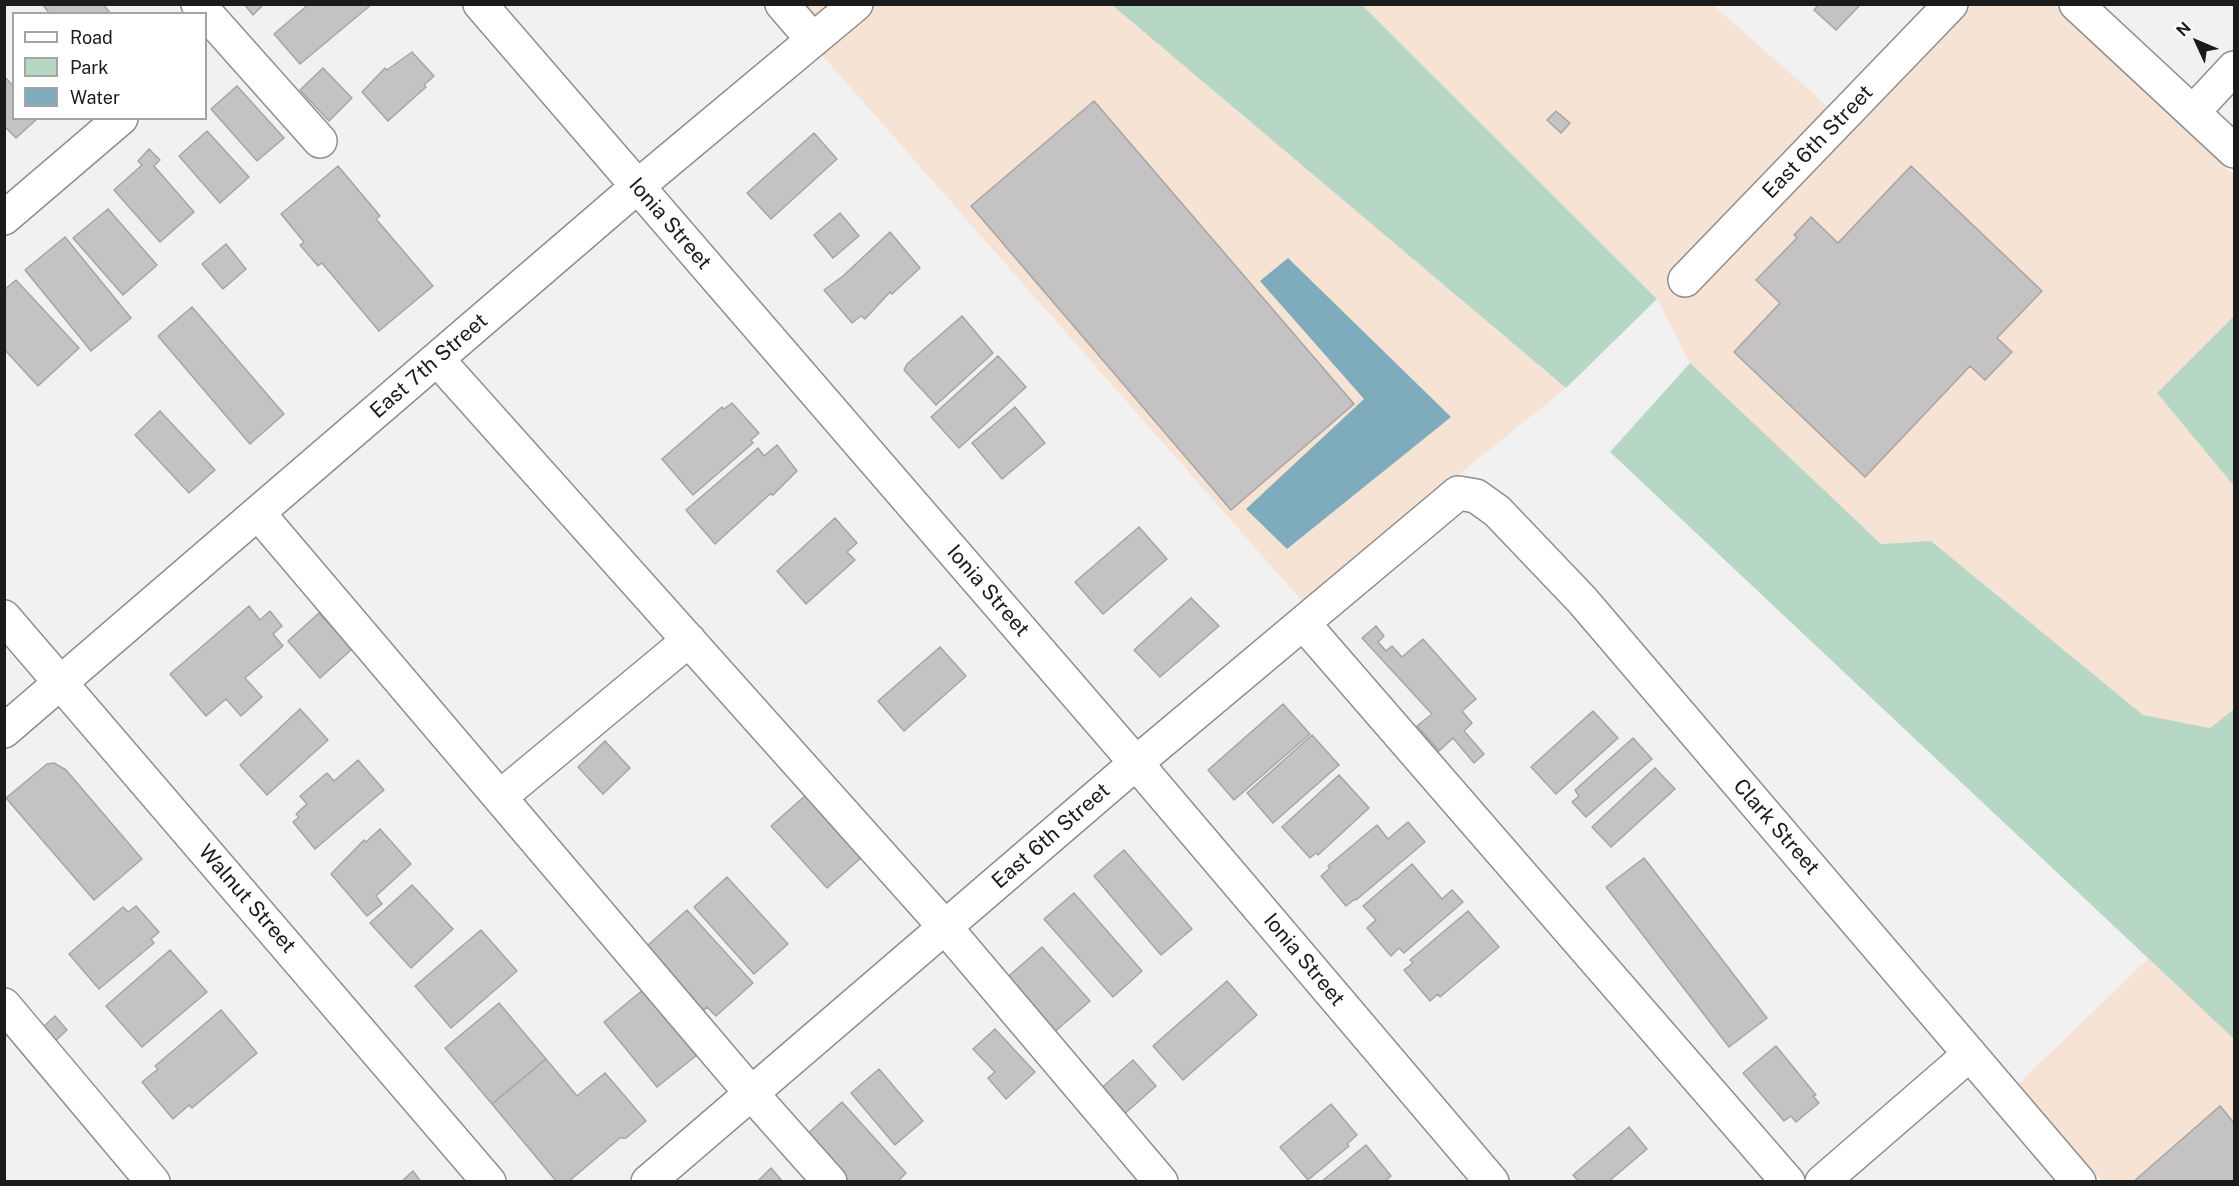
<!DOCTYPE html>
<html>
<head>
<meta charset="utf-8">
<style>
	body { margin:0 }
	#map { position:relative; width:2239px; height:1186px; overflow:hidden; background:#f1f1f2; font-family:"Public Sans",sans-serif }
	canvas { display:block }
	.frame { position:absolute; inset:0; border:6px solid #1b1b1b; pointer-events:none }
	.legend { position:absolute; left:12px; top:12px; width:195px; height:108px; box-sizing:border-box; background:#fff; border:2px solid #a4a4a4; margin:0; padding:8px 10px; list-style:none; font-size:18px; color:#1b1b1b }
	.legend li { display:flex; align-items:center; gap:12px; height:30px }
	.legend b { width:30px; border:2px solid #a4a4a4 }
	.north { position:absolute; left:2167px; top:12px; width:60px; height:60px; -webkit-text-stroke:4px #fff; paint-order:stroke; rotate:314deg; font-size:16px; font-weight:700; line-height:24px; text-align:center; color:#1b1b1b }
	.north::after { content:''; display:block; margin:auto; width:21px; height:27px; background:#1b1b1b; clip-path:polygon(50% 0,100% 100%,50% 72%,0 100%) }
</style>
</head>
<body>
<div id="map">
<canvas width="2239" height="1186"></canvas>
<div class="frame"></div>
<ul class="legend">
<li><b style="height:8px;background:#fff"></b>Road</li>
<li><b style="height:16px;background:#b7d7c5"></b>Park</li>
<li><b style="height:16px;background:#7eacbc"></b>Water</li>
</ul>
<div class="north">N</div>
</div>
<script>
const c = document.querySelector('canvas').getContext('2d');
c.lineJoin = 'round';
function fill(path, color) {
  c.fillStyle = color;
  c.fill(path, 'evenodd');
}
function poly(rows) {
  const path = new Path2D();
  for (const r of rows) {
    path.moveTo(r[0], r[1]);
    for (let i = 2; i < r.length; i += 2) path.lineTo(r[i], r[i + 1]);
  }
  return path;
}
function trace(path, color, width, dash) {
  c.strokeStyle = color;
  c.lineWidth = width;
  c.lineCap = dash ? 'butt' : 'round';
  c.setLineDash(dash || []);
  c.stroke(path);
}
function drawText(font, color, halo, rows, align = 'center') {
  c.font = font + ' "Public Sans",sans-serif';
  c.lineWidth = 5;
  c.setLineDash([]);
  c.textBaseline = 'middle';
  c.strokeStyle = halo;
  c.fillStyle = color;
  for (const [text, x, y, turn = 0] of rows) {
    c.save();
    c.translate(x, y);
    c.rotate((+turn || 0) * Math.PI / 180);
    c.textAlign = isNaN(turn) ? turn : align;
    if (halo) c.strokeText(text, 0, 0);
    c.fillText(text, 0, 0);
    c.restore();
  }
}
fill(poly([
	[778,5,1112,5,1566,388,1302,601],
	[1362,5,1713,5,1834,112,1933,5,2054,5,2234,175,2234,316,2157,393,2234,486,2234,709,2210,728,2143,715,1931,541,1881,544,1690,363,1657,299],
	[2149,958,2234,1039,2234,1181,2102,1181,2018,1084]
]), '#f6e3d3');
fill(poly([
	[1112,5,1362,5,1657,299,1566,388],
	[2234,316,2234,486,2157,393],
	[1690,363,1881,544,1931,541,2143,715,2210,728,2234,709,2234,1039,1610,452]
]), '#b7d7c5');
fill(poly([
	[1288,258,1451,417,1287,549,1246,509,1364,399,1260,281]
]), '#7eacbc');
const building = poly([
	[42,4,103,4,111,14,50,14,42,4],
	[244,4,264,4,253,15,244,4],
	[309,4,372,4,300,64,274,34,309,4],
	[1819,4,1861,4,1836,30,1814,10,1819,4],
	[412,52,434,76,424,85,426,87,388,121,362,92,385,68,387,70,412,52],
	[323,68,352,98,329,121,300,90,323,68],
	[4,76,14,87,14,118,38,118,16,138,4,126,4,76],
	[237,86,284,138,257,161,211,109,237,86],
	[1094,101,1354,404,1231,510,971,206,1094,101],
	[1556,111,1570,123,1561,133,1547,120,1556,111],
	[207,131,249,177,220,203,179,156,207,131],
	[814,133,837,159,771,219,747,193,814,133],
	[149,149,160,160,154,166,194,212,160,242,114,190,142,165,138,161,149,149],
	[338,166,380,216,376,219,433,286,379,331,322,263,318,266,300,245,304,242,281,214,338,166],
	[1911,166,2042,291,1997,338,2012,352,1985,380,1970,366,1865,477,1734,352,1780,303,1756,280,1797,238,1794,235,1811,217,1838,243,1911,166],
	[108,209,157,265,123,295,73,238,108,209],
	[840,213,859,236,833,258,814,235,840,213],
	[890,232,920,268,892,294,890,292,865,319,861,316,852,323,824,290,843,276,890,232],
	[65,237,131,318,91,351,25,270,65,237],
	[226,244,246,269,223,289,202,264,226,244],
	[16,280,79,348,38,386,4,349,4,290,16,280],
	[192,307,284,414,250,444,158,336,192,307],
	[962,316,993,353,936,405,904,370,907,364,962,316],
	[998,356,1026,387,959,448,931,417,998,356],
	[732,403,759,433,751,440,753,443,693,495,662,459,722,407,724,409,732,403],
	[1015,407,1045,443,1002,479,972,443,1015,407],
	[160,411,215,470,189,493,135,435,160,411],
	[777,445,797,471,773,495,770,494,715,544,686,510,758,448,764,456,777,445],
	[835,518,857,543,847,552,855,560,806,604,777,571,835,518],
	[1139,527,1167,559,1103,614,1075,582,1139,527],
	[1191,598,1219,626,1160,677,1134,650,1191,598],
	[249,606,260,620,270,611,282,626,273,634,283,646,245,678,262,697,241,716,226,699,206,716,170,674,249,606],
	[319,613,352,649,320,678,288,641,319,613],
	[1376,626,1384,636,1378,642,1386,651,1392,646,1402,657,1423,639,1476,699,1462,711,1472,723,1464,731,1484,754,1474,763,1453,738,1439,751,1417,726,1432,714,1362,638,1376,626],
	[940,647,966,676,904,731,878,701,940,647],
	[1283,704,1310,734,1234,800,1208,770,1283,704],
	[300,709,328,740,267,795,240,765,300,709],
	[1593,711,1618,738,1556,794,1531,767,1593,711],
	[1312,735,1339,765,1273,823,1247,793,1312,735],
	[1633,738,1652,759,1586,817,1572,802,1579,796,1575,790,1633,738],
	[605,741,630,768,603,794,578,767,605,741],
	[358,760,384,790,315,849,293,822,299,817,296,814,307,804,300,796,327,773,334,781,358,760],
	[54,763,66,770,142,859,94,900,6,798,47,764,54,763],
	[1655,768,1675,789,1611,847,1592,827,1655,768],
	[1339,775,1369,808,1318,855,1316,853,1310,858,1282,827,1339,775],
	[806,795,862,857,827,888,771,826,806,795],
	[1408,822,1425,842,1356,900,1355,899,1346,906,1321,876,1330,868,1328,866,1377,825,1388,839,1408,822],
	[380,829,411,864,376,896,382,904,367,916,331,874,364,840,366,842,380,829],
	[1124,850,1192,929,1161,955,1094,876,1124,850],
	[1644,858,1767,1018,1729,1047,1606,887,1644,858],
	[1412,864,1442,899,1452,890,1463,902,1404,953,1399,948,1391,956,1367,928,1376,920,1363,906,1412,864],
	[727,877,788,944,754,974,694,907,727,877],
	[412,885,453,929,411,968,370,923,412,885],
	[1074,893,1142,971,1113,997,1044,919,1074,893],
	[136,906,159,932,151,939,154,943,99,989,69,954,123,907,128,912,136,906],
	[687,910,753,983,716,1016,707,1007,703,1011,646,947,687,910],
	[1468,911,1499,947,1440,997,1438,994,1430,1001,1404,970,1413,963,1410,960,1468,911],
	[481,930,517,971,451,1028,415,986,481,930],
	[1042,947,1090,1001,1051,1035,1003,981,1042,947],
	[170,950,207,992,142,1047,106,1006,170,950],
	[1227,981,1257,1015,1183,1080,1153,1046,1227,981],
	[644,989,697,1055,657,1087,604,1022,644,989],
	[499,1003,546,1059,492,1104,445,1048,499,1003],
	[221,1010,257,1053,192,1108,189,1105,173,1119,142,1082,158,1069,155,1066,221,1010],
	[55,1016,67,1030,53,1043,41,1029,55,1016],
	[995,1029,1035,1072,1006,1099,988,1078,995,1072,973,1049,995,1029],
	[1776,1046,1816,1095,1813,1096,1819,1103,1796,1122,1791,1116,1784,1121,1743,1073,1776,1046],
	[546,1059,577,1096,605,1073,646,1121,626,1138,620,1138,568,1182,557,1182,492,1104,546,1059],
	[1133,1060,1156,1086,1121,1117,1098,1091,1133,1060],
	[879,1069,923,1121,895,1145,851,1093,879,1069],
	[842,1102,906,1173,897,1182,846,1182,805,1136,842,1102],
	[1331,1104,1357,1135,1347,1144,1349,1146,1308,1180,1280,1147,1331,1104],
	[2220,1106,2234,1123,2234,1182,2133,1182,2220,1106],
	[1629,1127,1647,1149,1608,1182,1579,1182,1573,1175,1629,1127],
	[1366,1145,1391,1176,1384,1182,1321,1182,1366,1145],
	[771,1168,783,1182,757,1182,771,1168],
	[413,1171,421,1182,401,1182,413,1171]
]);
fill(building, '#c4c2c2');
trace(building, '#a6a5a4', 1.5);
const minor = poly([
	[198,4,320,141],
	[480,4,1136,763,1492,1182],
	[782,4,813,40],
	[2076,4,2234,151],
	[2193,112,2234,68],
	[4,218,121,118],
	[1685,280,1951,4],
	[437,359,945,927,1161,1182],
	[258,513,751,1093,830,1182],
	[4,617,489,1182],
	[1303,623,1788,1182],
	[4,731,638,186,856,4],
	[500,797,689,640],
	[4,1005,153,1182],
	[648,1182,1136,763,1458,493,1476,496,1497,511,1582,600,2079,1182],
	[1822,1182,1970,1054]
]);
trace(minor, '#8d8e8f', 36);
trace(minor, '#fff', 33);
drawText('21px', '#1b1b1b', '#fff', [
	["East 6th Street",1818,142,-46],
	["Ionia Street",670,224,49],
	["East 7th Street",429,366,-41],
	["Ionia Street",988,591,49],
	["Clark Street",1776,827,49],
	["East 6th Street",1051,836,-41],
	["Walnut Street",247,899,49],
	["Ionia Street",1304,960,50]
]);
</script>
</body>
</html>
